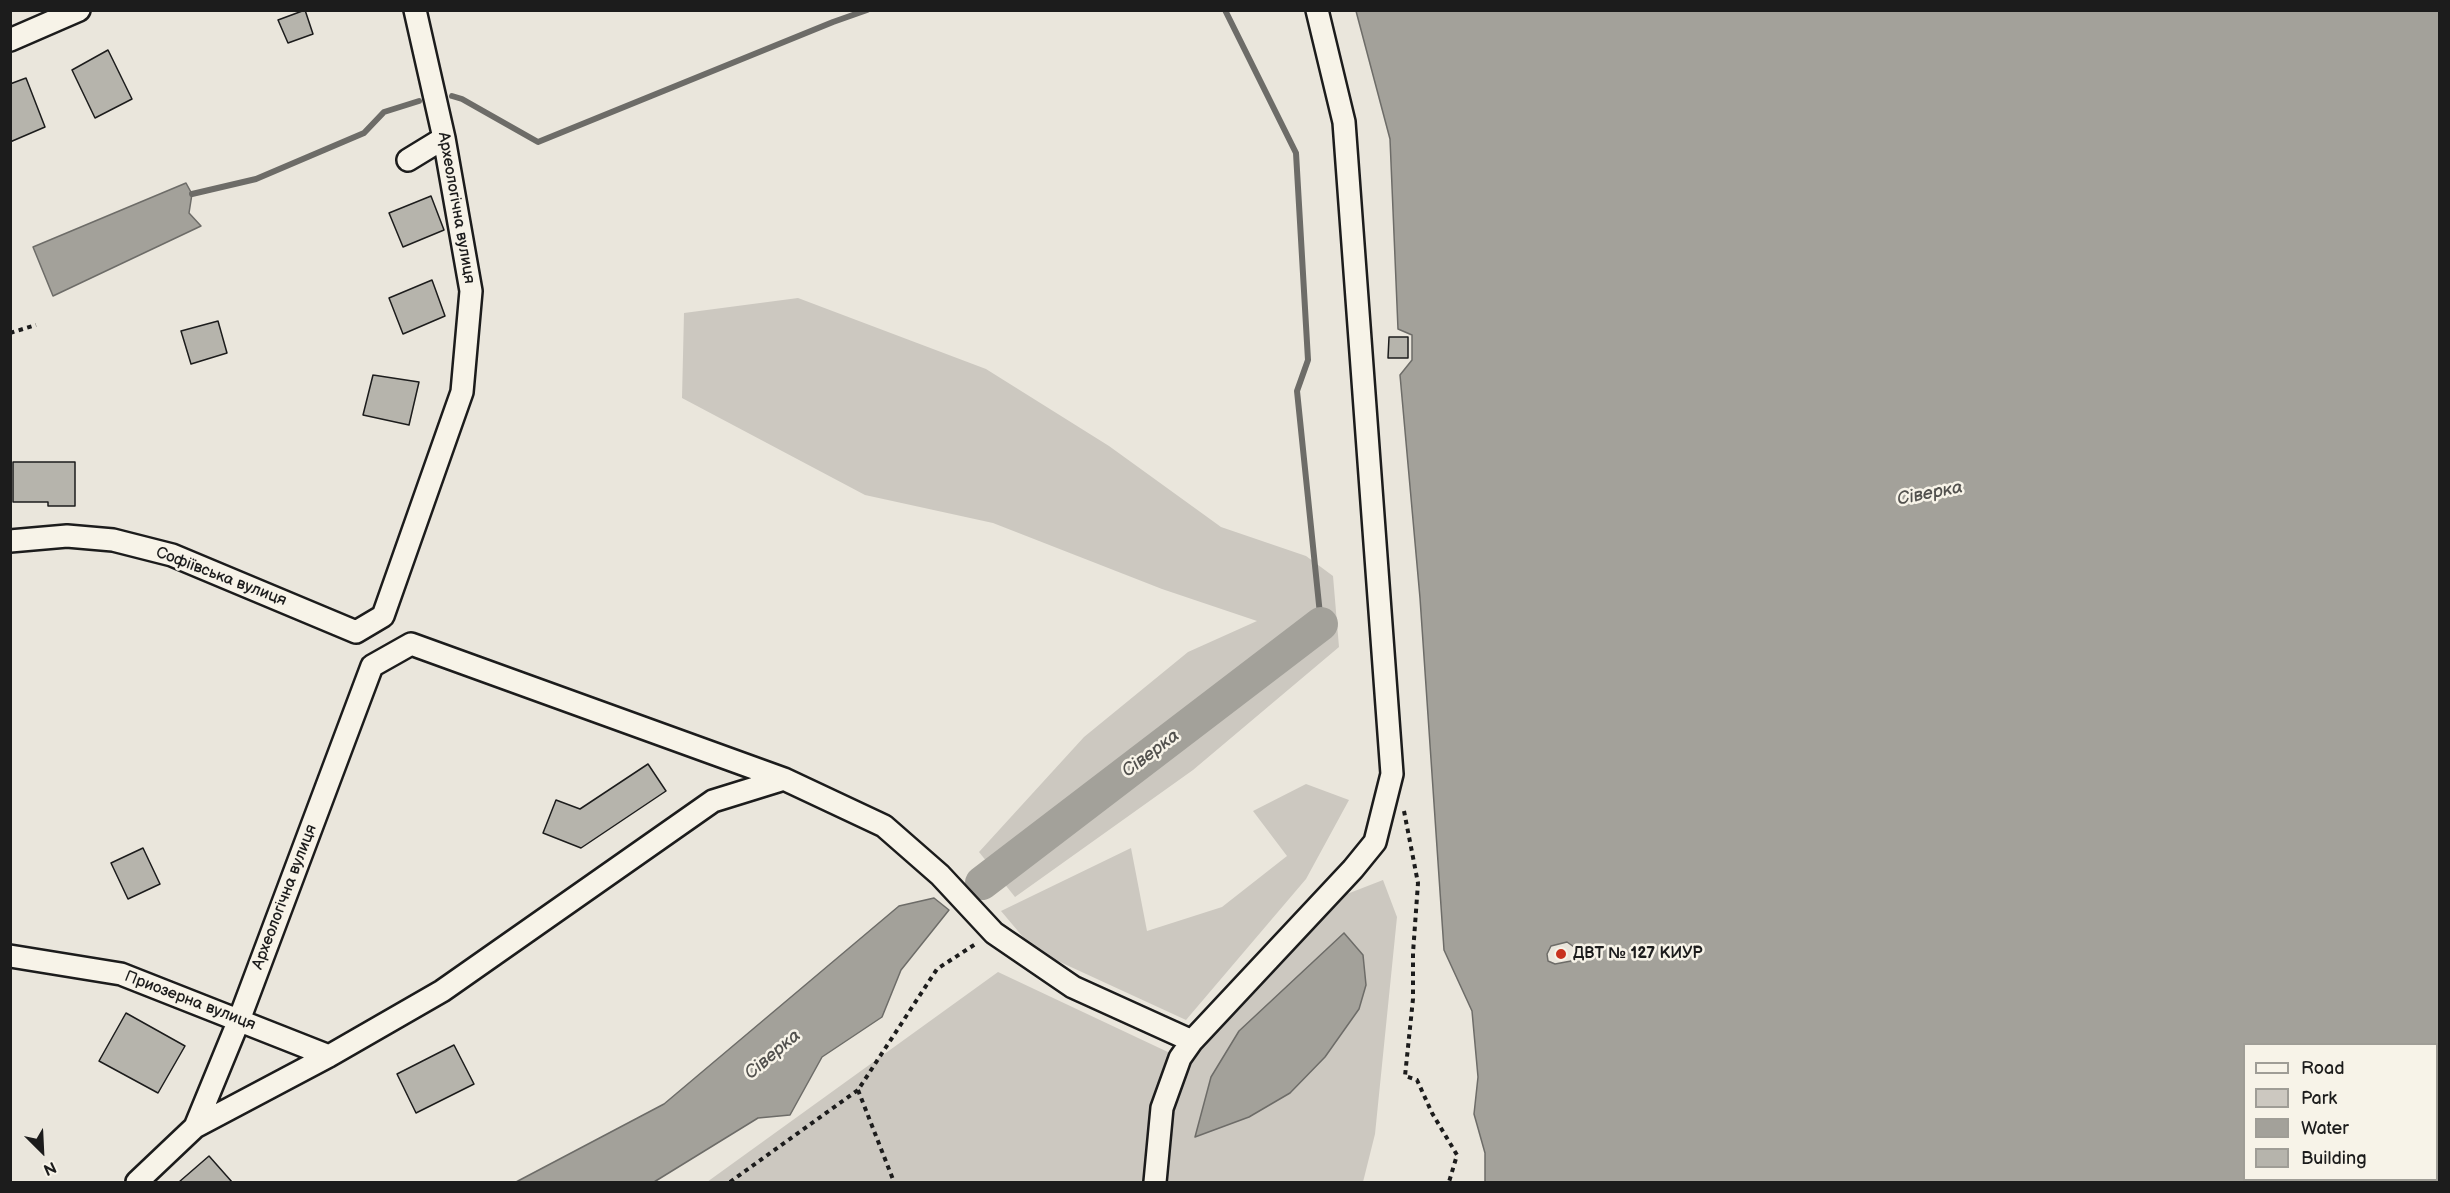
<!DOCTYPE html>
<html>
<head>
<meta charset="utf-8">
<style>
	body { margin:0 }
	#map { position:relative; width:2450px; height:1193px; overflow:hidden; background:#eae6dc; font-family:"Balsamiq Sans",sans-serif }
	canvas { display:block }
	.frame { position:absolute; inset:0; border:12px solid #1c1c1c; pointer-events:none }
	.legend { position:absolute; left:2243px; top:1043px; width:195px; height:138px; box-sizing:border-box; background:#f7f3e8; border:2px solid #9f9d96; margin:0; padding:8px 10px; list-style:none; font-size:18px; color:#1c1c1c }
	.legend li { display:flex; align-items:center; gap:12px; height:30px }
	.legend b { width:30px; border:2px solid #9f9d96 }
	.north { position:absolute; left:12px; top:1121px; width:60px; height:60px; -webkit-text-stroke:4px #f7f3e8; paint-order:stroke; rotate:156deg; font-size:16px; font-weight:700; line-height:24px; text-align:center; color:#1c1c1c }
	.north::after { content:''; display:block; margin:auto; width:21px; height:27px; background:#1c1c1c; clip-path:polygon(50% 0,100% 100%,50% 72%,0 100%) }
</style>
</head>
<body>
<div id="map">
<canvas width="2450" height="1193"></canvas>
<div class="frame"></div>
<ul class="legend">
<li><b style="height:8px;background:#f7f3e8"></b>Road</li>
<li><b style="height:16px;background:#ccc8c0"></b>Park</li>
<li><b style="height:16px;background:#a3a19a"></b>Water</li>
<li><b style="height:16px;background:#b6b4ac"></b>Building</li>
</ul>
<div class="north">N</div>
</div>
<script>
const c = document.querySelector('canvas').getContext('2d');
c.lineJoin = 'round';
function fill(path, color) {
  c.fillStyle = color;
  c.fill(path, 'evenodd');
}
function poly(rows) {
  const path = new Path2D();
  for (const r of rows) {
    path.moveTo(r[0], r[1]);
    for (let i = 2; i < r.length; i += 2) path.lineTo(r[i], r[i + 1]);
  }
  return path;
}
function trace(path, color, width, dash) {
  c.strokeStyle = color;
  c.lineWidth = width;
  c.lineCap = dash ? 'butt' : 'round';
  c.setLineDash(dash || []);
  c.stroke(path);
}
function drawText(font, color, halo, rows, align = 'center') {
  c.font = font + ' "Balsamiq Sans",sans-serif';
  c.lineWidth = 5;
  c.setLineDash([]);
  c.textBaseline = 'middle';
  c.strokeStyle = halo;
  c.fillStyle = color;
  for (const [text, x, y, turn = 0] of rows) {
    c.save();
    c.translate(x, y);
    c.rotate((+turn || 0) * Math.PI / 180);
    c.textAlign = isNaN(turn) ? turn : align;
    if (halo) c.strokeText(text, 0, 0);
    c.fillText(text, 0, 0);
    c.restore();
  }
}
fill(poly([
	[798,298,986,369,1109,446,1221,527,1306,556,1333,576,1339,647,1193,770,1015,897,979,852,1084,737,1188,652,1257,621,1162,589,993,523,865,495,682,398,684,313],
	[1306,784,1349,800,1306,879,1186,1020,1034,950,1001,911,1131,848,1147,931,1222,907,1287,856,1253,811],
	[1383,880,1397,917,1375,1134,1363,1182,707,1182,998,972,1187,1061,1347,894],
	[1366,985,1359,1009,1325,1057,1249,1117,1195,1137,1211,1077]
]), '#ccc8c0');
const water = poly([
	[1356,11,2439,11,2439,1182,1485,1182,1485,1153,1474,1114,1478,1077,1472,1011,1444,950,1420,598,1400,375,1412,360,1412,335,1398,329,1390,139,1356,11],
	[1567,942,1574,947,1575,955,1571,961,1555,964,1548,961,1547,954,1551,946,1567,942],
	[2244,1044,2436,1044,2436,1180,2244,1180,2244,1044],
	[186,183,192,194,189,213,201,226,53,296,33,247,186,183],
	[934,898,949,910,901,970,882,1017,822,1057,790,1115,758,1118,654,1182,516,1182,664,1104,899,906,934,898],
	[1344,933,1363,955,1366,985,1359,1009,1325,1057,1290,1093,1249,1117,1195,1137,1211,1077,1239,1031,1344,933]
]);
fill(water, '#a3a19a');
trace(water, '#6d6c68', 1.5);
trace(poly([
	[1225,10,1296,153,1308,360,1297,391,1321,624],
	[452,96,462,99,538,142,833,22,867,10],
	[192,194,256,179,364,133,384,112,419,101]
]), '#6d6c68', 6);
trace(poly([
	[982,883,1321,624]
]), '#a3a19a', 34);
const building = poly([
	[305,10,313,34,288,43,278,20,305,10],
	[108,50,132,99,95,118,72,70,108,50],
	[26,78,45,127,10,142,10,84,26,78],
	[431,196,444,230,403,247,389,213,431,196],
	[432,280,445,316,403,334,389,298,432,280],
	[218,321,227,353,191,364,181,331,218,321],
	[1389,337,1408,337,1408,358,1388,358,1389,337],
	[373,375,419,382,409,425,363,415,373,375],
	[13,462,75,462,75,506,48,506,48,502,13,502,13,462],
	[648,764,666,791,581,848,543,833,556,800,580,809,648,764],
	[143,848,160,884,128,899,111,863,143,848],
	[126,1013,185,1046,158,1093,99,1061,126,1013],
	[454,1045,474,1084,416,1113,397,1074,454,1045],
	[209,1156,232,1182,179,1182,209,1156]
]);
fill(building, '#b6b4ac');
trace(building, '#1c1c1c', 1.5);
const minor = poly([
	[10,40,79,10],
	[408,160,444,138],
	[10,541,67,536,113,540,172,555,356,632,383,616,462,392,471,291,444,138,415,10],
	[10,956,121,974,329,1056],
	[195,1127,239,1020,372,666,411,644,784,779],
	[137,1182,195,1127,329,1056,442,991,713,801,784,779,884,826,940,875,994,933,1073,987,1192,1041],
	[1155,1182,1162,1108,1180,1058,1192,1041,1353,869,1375,842,1392,774,1344,122,1317,10]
]);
trace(minor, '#1c1c1c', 26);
trace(poly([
	[10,333,36,325],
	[1404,811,1418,883,1413,953,1413,999,1405,1076,1417,1080,1432,1113,1457,1155,1449,1182],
	[858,1090,894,1182],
	[730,1182,858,1090,937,969,977,943]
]), '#1c1c1c', 4, [4.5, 4.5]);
trace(minor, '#f7f3e8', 21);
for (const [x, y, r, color] of [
	[1561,954,6,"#c8321e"]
]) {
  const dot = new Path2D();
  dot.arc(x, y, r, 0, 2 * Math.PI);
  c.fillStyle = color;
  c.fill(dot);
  trace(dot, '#f7f3e8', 2);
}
drawText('16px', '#1c1c1c', '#f7f3e8', [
	["Археологічна вулиця",456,208,80],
	["Софіївська вулиця",221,577,21],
	["Археологічна вулиця",285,897,-69],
	["Приозерна вулиця",190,1001,21]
]);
drawText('bold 16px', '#1c1c1c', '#f7f3e8', [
	["ДВТ № 127 КИУР",1573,954]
], 'left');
drawText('italic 18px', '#52514e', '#f7f3e8', [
	["Сіверка",1930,494,-11],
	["Сіверка",1151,754,-37],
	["Сіверка",773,1055,-40]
]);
</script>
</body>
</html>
